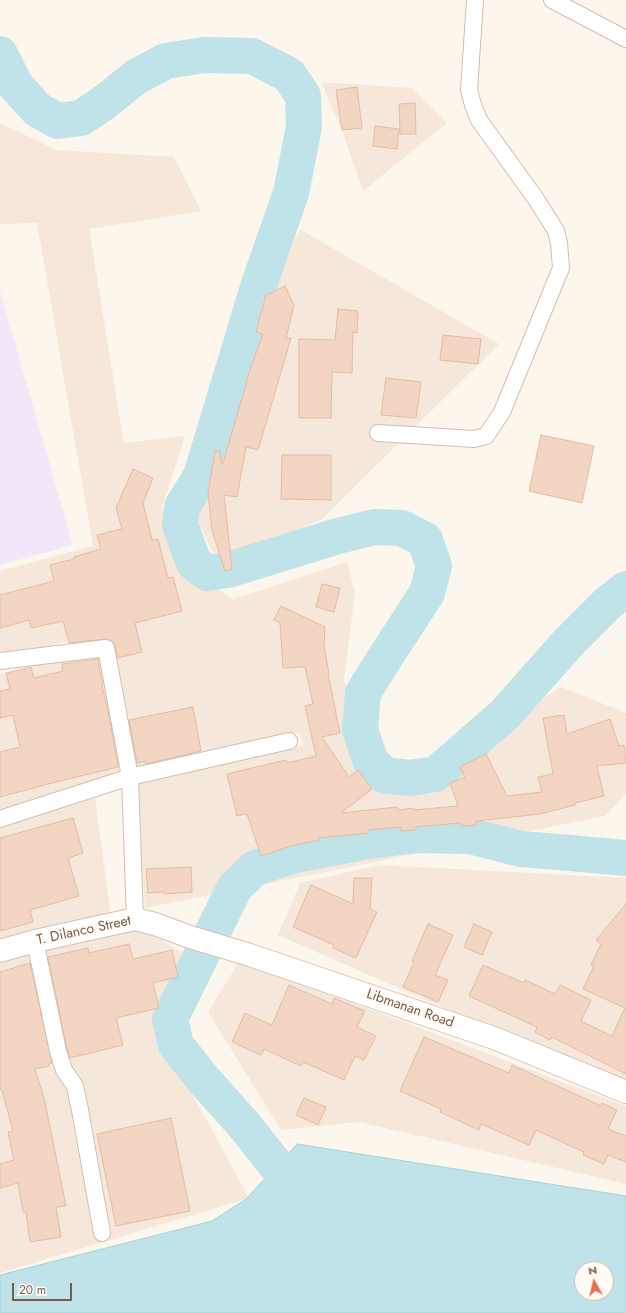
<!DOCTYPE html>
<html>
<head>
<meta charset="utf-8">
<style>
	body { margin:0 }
	#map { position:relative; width:626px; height:1313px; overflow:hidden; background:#fdf6ec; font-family:Jost,sans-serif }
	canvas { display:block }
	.north { position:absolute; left:574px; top:1261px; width:40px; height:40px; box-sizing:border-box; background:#fffaf3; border:1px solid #cabbb1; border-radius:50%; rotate:352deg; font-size:11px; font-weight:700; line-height:16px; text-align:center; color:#7a5c4d }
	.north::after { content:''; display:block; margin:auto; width:14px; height:18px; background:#e76f51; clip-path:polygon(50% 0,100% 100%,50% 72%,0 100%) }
	.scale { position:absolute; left:12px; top:1283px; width:60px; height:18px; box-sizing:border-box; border:2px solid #7a5c4d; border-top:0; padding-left:5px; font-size:12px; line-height:14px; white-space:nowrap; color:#7a5c4d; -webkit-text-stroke:3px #fffaf3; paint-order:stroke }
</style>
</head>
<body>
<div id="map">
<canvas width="626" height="1313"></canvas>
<div class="north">N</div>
<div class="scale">20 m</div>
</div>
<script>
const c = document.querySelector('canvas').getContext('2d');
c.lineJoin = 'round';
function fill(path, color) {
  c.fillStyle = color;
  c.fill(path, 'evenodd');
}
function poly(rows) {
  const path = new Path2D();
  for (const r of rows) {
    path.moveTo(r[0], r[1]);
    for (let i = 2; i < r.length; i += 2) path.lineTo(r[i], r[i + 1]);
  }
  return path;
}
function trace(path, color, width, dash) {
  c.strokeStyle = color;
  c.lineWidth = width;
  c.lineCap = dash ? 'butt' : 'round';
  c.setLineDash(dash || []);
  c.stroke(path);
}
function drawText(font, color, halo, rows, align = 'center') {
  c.font = font + ' Jost,sans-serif';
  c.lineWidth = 4;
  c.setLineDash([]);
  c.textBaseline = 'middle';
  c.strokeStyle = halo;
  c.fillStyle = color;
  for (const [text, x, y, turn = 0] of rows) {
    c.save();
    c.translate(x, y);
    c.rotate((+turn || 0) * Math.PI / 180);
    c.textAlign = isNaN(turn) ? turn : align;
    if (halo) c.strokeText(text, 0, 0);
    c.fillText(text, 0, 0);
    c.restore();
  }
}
fill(poly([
	[321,82,412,88,447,123,363,191,342,130],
	[0,123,57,150,174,157,201,211,89,229,124,443,185,436,162,508,179,562,233,599,347,562,355,592,344,681,398,796,561,687,626,713,626,794,605,816,145,908,135,781,303,745,300,733,134,773,109,631,0,658,0,571,93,546,37,223,0,224],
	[301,230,499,344,321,520,217,561,193,511,232,404,259,304,281,259],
	[99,650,126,773,0,811,0,674],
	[95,798,111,917,0,947,0,825],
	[380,865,626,878,626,1088,278,935,300,883],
	[142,928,186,955,159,1032,249,1198,0,1273,0,961],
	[240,960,626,1106,626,1184,359,1122,281,1130,208,1012]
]), '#f5e8da');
fill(poly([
	[0,291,73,545,0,565]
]), '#f3e8fa');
const water = poly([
	[297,1144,626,1196,626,1313,0,1313,0,1275,212,1221,246,1199,297,1144],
	[582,1269,606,1269,606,1293,582,1293,582,1269]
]);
fill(water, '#bfe3e8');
trace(water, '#a5d3da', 1);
trace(poly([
	[0,54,16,86,38,110,58,121,81,118,102,104,136,77,166,61,204,55,252,56,289,75,303,96,304,127,291,193,259,284,201,476,182,507,180,525,194,563,207,573,228,570,338,536,375,527,402,528,425,540,434,566,427,593,384,659,363,693,360,730,371,762,384,775,410,778,436,774,505,714,568,643,608,603,626,589],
	[307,1204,244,1125,204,1080,176,1045,170,1019,235,887,255,868,295,855,363,842,414,835,470,836,521,849,571,853,626,858]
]), '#bfe3e8', 36);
const building = poly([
	[357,87,362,128,342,130,336,90,357,87],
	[415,103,416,134,400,134,399,104,415,103],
	[375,126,399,129,397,149,373,146,375,126],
	[285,286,294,305,286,338,291,338,258,450,246,447,237,497,224,495,232,569,225,571,212,530,208,493,215,451,220,451,221,463,223,463,247,381,246,381,263,334,256,332,266,295,285,286],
	[338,309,358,311,357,333,353,332,352,373,332,372,331,418,299,418,299,339,335,340,338,309],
	[443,335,481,339,478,364,440,360,443,335],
	[386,378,421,382,416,418,381,415,386,378],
	[541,435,594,446,582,503,529,491,541,435],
	[282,455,331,455,331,500,281,499,282,455],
	[133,469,153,478,143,503,152,540,158,539,168,578,173,577,182,611,135,623,142,652,118,658,115,646,113,642,109,639,105,639,69,643,63,621,31,628,29,620,0,628,0,595,54,581,50,565,74,559,74,557,101,549,97,535,122,529,116,508,133,469],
	[322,584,340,588,334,612,316,607,322,584],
	[281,606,325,627,324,645,329,674,328,674,340,733,322,737,349,777,358,770,372,789,341,813,397,807,398,810,414,808,414,810,458,806,450,783,465,777,460,767,486,754,507,796,542,792,538,777,553,774,543,718,564,715,567,734,610,719,619,746,624,745,626,763,597,766,604,796,575,803,575,805,540,814,476,821,476,825,461,826,460,823,416,827,416,830,401,831,401,827,368,830,368,833,318,838,319,840,291,846,261,856,247,814,237,816,227,774,286,760,287,763,316,756,305,706,313,704,305,667,283,668,280,623,274,620,281,606],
	[98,659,99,663,98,663,103,686,102,686,109,716,118,767,52,783,0,797,0,752,20,747,13,715,0,718,0,691,10,689,6,673,31,667,34,678,63,671,62,664,98,659],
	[193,707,201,751,146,764,146,761,137,763,129,720,193,707],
	[73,818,83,853,68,858,79,896,30,910,33,922,0,931,0,838,73,818],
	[191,867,192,892,164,894,164,892,148,893,146,869,191,867],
	[354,878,372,878,370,909,377,912,356,958,333,948,334,945,293,927,311,885,353,904,354,878],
	[626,904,626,1074,552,1037,550,1040,535,1032,537,1027,469,996,483,965,524,983,525,980,555,994,560,985,591,1000,581,1021,612,1036,625,1008,583,989,594,966,591,965,601,944,596,940,626,904],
	[428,924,453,935,435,975,448,980,438,1002,403,987,414,962,412,961,428,924],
	[474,924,492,932,482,955,464,947,474,924],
	[129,944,133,959,172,950,178,977,153,983,159,1008,116,1018,123,1045,70,1058,67,1049,48,957,88,948,89,953,129,944],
	[30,963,52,1063,49,1064,49,1066,35,1069,44,1098,66,1206,56,1207,61,1237,30,1242,26,1212,23,1212,18,1183,0,1188,0,1164,14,1160,8,1132,13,1131,2,1090,0,1090,0,972,30,963],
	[289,985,332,1004,334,998,365,1011,357,1027,376,1036,364,1060,355,1056,344,1080,303,1062,301,1066,264,1049,261,1055,232,1042,245,1013,272,1025,289,985],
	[424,1037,509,1073,512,1065,601,1106,602,1103,617,1110,608,1129,626,1136,626,1162,608,1155,604,1164,583,1155,584,1152,536,1130,529,1145,481,1124,479,1130,440,1112,441,1109,400,1091,424,1037],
	[304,1098,326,1107,318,1125,296,1115,304,1098],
	[171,1118,190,1211,116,1226,97,1134,171,1118]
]);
fill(building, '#f3d5c3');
trace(building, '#e6bba3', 1);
const minor = poly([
	[552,0,626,39],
	[378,433,474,439,486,436,502,412,561,268,559,243,556,231,536,199,479,120,473,105,469,90,475,0],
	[0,661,106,648,130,777,135,919],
	[0,819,130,777,289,741],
	[35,941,58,1051,64,1070,75,1086,80,1110,102,1233]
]);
const secondary = poly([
	[0,951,35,941,135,919,155,924,190,937,250,955,494,1038,626,1092]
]);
trace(minor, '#d1beb0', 18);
trace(secondary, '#d6c0b0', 24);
trace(minor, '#fff', 16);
trace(secondary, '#fff', 22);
drawText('14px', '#7a5c4d', '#fffaf3', [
	["T. Dilanco Street",84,931,-12],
	["Libmanan Road",410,1009,19]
]);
</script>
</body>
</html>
